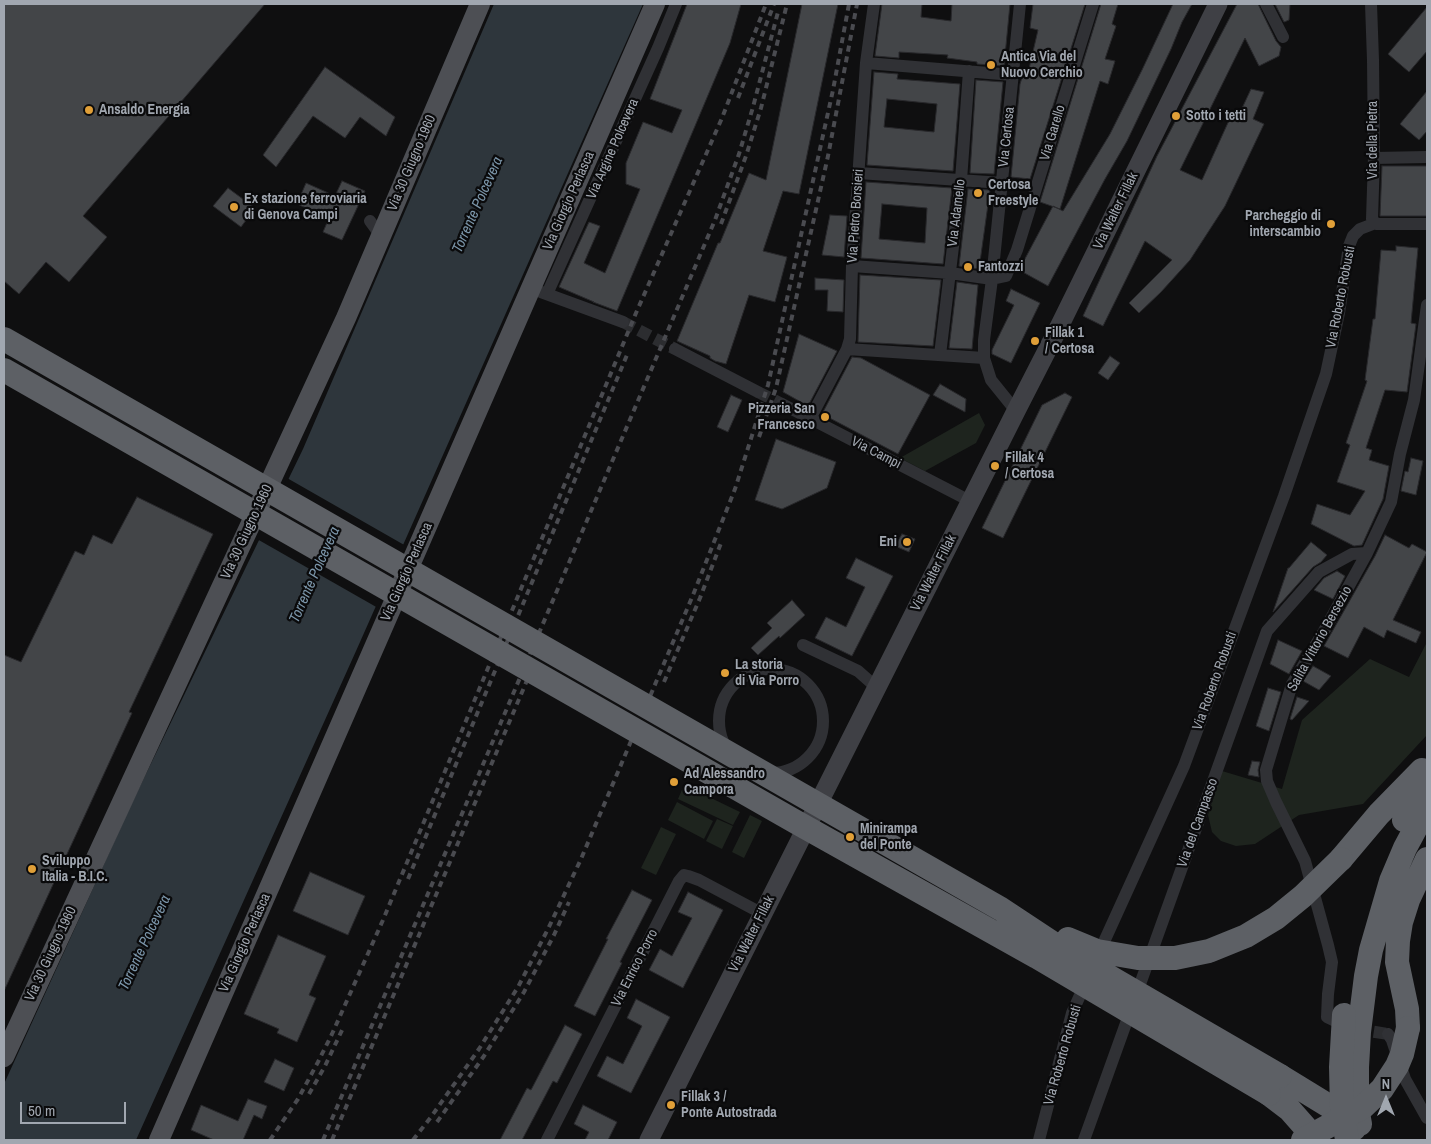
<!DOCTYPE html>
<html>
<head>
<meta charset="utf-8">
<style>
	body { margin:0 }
	#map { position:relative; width:1431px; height:1144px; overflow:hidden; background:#0f0f10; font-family:"Archivo Narrow",sans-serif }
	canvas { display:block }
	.frame { position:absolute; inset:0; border:5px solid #a1a7b0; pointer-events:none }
	.north { position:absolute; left:1361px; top:1074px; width:50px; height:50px; -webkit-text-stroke:4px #0a0a0b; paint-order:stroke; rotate:0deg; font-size:14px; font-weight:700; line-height:20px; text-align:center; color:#a1a7b0 }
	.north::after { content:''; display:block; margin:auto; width:18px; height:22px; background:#a1a7b0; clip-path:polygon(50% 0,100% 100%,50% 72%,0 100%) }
	.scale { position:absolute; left:20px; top:1102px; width:106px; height:22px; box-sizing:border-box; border:2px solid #a1a7b0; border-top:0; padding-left:6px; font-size:15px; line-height:18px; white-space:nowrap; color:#a1a7b0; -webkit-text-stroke:4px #0a0a0b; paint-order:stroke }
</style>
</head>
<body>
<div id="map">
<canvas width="1431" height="1144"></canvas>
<div class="frame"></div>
<div class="north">N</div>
<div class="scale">50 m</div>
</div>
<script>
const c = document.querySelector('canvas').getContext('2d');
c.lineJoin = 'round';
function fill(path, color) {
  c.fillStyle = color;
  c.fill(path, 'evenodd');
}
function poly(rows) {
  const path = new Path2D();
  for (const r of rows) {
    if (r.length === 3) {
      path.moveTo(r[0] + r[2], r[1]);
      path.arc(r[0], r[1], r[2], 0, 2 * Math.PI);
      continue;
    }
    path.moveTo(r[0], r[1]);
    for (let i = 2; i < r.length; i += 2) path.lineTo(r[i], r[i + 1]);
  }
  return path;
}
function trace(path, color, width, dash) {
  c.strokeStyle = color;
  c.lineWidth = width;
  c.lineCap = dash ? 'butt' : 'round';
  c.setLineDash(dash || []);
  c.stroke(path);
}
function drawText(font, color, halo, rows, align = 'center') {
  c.font = font + ' "Archivo Narrow",sans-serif';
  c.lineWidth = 4.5;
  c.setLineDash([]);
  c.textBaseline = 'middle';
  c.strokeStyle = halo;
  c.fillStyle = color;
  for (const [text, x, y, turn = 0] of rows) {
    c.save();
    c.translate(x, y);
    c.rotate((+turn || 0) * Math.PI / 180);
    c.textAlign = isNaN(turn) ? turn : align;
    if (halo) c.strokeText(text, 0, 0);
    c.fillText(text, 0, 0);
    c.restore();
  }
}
fill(poly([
	[979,413,985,425,976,443,925,471,900,458],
	[1427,642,1427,735,1363,804,1299,815,1255,844,1236,846,1221,841,1212,832,1208,815,1222,771,1282,789,1302,720,1370,659,1409,677],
	[684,785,740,812,733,825,678,799],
	[677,802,713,821,704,839,668,820],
	[750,815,762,821,744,858,732,852],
	[717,819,733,826,722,849,706,841],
	[661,827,676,834,656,875,641,868]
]), '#1e241e');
fill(poly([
	[494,4,643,4,356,651,136,1140,4,1140,4,1084,130,807,303,449]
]), '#2e363c');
fill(poly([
	[287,478,406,546,378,608,257,539]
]), '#0f0f10');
const building = poly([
	[4,4,265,4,83,216,107,237,69,282,46,262,19,294,4,281,4,4],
	[687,4,741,4,730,43,617,311,593,302,594,302,559,287,589,222,600,226,584,263,605,273,640,189,626,184,626,163,643,122,672,133,682,110,650,99,687,4],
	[802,4,838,4,799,194,783,191,763,251,787,257,775,302,749,295,726,364,715,361,710,358,710,356,677,341,718,243,720,243,749,173,766,180,802,4],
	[882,4,922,4,921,17,951,21,952,4,1010,4,1004,66,977,64,977,62,947,58,948,55,899,52,899,58,875,56,882,4],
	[1033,4,1085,4,1030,179,1011,177,1020,84,1025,68,1029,69,1038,30,1030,28,1033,4],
	[1101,4,1118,4,1112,24,1116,26,1105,59,1115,61,1108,84,1100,81,1060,209,1040,202,1101,4],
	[1173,4,1192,4,1182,22,1171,49,1127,141,1105,179,1048,286,1019,270,1053,206,1063,211,1110,134,1142,70,1173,4],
	[1237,4,1258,4,1276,41,1281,47,1279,56,1259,66,1245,38,1180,170,1202,180,1231,116,1237,119,1251,89,1264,92,1253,119,1264,124,1225,206,1190,260,1161,292,1139,313,1129,303,1172,260,1145,241,1103,326,1083,316,1157,156,1237,4],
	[1275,4,1290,4,1289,20,1284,22,1275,4],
	[1427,7,1427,51,1409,72,1388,54,1427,7],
	[325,67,395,117,386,136,360,117,345,138,313,116,276,167,263,155,325,67],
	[874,72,898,74,897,79,960,84,953,171,867,165,874,72],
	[887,99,937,104,934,132,884,127,887,99],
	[976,80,1003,82,994,174,970,173,976,80],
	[1427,91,1427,131,1419,140,1400,124,1427,91],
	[1382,166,1427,166,1427,216,1380,216,1382,166],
	[342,181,365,191,342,240,323,232,329,218,297,204,306,183,335,196,342,181],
	[866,182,952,188,943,264,861,258,866,182],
	[882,204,927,208,925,243,879,239,882,204],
	[228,188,255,208,241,227,213,206,228,188],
	[968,189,990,190,979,269,959,266,968,189],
	[830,215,847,216,844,257,822,255,830,215],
	[1396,246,1418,248,1411,323,1416,324,1407,392,1385,390,1366,448,1372,450,1369,460,1389,466,1383,499,1362,545,1354,546,1311,524,1317,504,1350,515,1365,491,1337,482,1350,445,1346,443,1367,381,1365,380,1373,319,1375,319,1381,250,1396,251,1396,246],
	[860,275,941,280,933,346,858,342,860,275],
	[815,278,844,280,843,312,827,311,828,290,815,290,815,278],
	[957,282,978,285,972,349,949,348,957,282],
	[1011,289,1040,303,1011,363,992,354,992,350,1014,305,1006,301,1011,289],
	[799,334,837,351,808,406,783,392,799,334],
	[1110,356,1120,363,1108,380,1098,373,1110,356],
	[852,357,861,358,930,395,898,454,822,414,852,357],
	[940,384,966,399,965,412,933,395,940,384],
	[1065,393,1072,397,1003,538,982,528,1042,405,1065,393],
	[731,395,742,400,728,432,717,427,731,395],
	[776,439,836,462,827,488,782,509,755,500,776,439],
	[1411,458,1423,461,1416,495,1401,491,1405,471,1408,472,1411,458],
	[137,497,213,534,129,712,132,713,4,991,4,655,21,662,75,551,84,555,93,535,112,544,137,497],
	[902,534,915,539,909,552,895,546,902,534],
	[1385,535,1409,548,1412,544,1427,552,1393,620,1421,632,1416,643,1387,630,1384,638,1364,627,1348,658,1324,646,1375,556,1385,535],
	[1311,542,1327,555,1321,562,1313,567,1273,612,1288,568,1289,568,1311,542],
	[856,558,893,576,852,656,815,638,826,617,846,627,865,587,846,578,856,558],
	[1337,571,1345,576,1333,599,1314,590,1324,578,1337,571],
	[792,600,805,615,780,638,779,636,758,655,751,648,772,628,767,623,792,600],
	[1278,640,1302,651,1289,674,1270,664,1278,640],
	[1313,666,1331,676,1319,690,1303,681,1313,666],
	[1268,688,1281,692,1269,731,1256,726,1268,688],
	[1297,697,1309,701,1292,720,1290,719,1297,697],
	[1252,761,1260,762,1258,770,1259,777,1248,775,1252,761],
	[310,872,365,896,348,935,293,911,310,872],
	[632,890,652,900,620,962,622,963,595,1016,574,1006,608,939,606,939,632,890],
	[688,892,723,910,683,988,649,970,660,949,672,956,692,918,678,912,688,892],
	[278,935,326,956,309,995,316,998,297,1042,277,1033,279,1029,244,1014,278,935],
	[636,999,670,1017,631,1093,597,1076,607,1056,623,1064,642,1026,627,1018,636,999],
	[565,1025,582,1034,557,1083,553,1081,522,1140,500,1140,527,1088,531,1090,565,1025],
	[275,1059,294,1068,284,1091,264,1082,275,1059],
	[248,1099,267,1106,262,1119,254,1115,243,1140,214,1140,191,1130,201,1105,238,1121,248,1099],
	[583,1105,617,1122,608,1140,585,1140,589,1132,574,1124,583,1105]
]);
fill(building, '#434548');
trace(building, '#29292c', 1);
trace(poly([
	[623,322,675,349],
	[758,392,782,404],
	[1356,1029,1388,1034]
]), '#2c2d30', 12, [12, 6]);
trace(poly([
	[1266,4,1283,37],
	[1371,4,1373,60,1374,158,1372,219,1376,224,1427,224],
	[866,63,1013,75],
	[1374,158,1427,157],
	[859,173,1002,183],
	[370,221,381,236],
	[852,266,950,273,992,279,1006,276,1017,250,1093,4],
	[541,292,623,322],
	[547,294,658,48,676,4],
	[675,349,758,392],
	[847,349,984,358],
	[940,355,961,180,969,71],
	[782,404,970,501],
	[1016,411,991,380,984,358,984,340,992,279,1020,4],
	[810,419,847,349,850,339,852,266,866,63,874,4],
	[803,645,858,671,876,687],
	[771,721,52],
	[1098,955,1184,766,1284,496,1326,374,1339,313,1349,246,1353,236,1360,229,1373,224,1373,222],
	[1348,1027,1327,1017,1328,994,1332,962,1328,945,1305,861,1276,802,1267,781,1266,770,1292,684,1324,631,1367,553,1391,502,1400,454,1414,400,1427,305],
	[1388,1034,1392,1040,1405,1079,1427,1118],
	[547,1140,679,881,684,875,688,876,699,880,763,914],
	[1039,1140,1072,1013,1086,982],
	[1084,1140,1267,631,1319,572,1352,554,1367,553]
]), '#303135', 12);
trace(poly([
	[649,1140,1016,411,1060,325,1218,4]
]), '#3f4045', 19);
trace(poly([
	[4,1057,346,318,480,4],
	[159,1140,655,4]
]), '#4d4f54', 20);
trace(poly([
	[1404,820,1413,802,1427,781],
	[1341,859,1379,814,1422,770],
	[1408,1028,1407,1009,1397,962,1398,941,1401,922,1408,900,1427,859],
	[1280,1076,1329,1106,1354,1129],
	[1269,1094,1290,1110,1305,1127,1314,1140],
	[1360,1124,1357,1108,1357,1067,1359,1032,1366,976,1371,950,1391,881,1405,848,1427,807]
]), '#5d6065', 24);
trace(poly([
	[738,98,774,4],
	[721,224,746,156,761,108,787,4],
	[759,437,776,388,828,156,857,4],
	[664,682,700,598,721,543],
	[408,879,627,355],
	[309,1094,325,1066,344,1026],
	[437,1122,484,1056,524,992,554,935,569,902],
	[270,1140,298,1099,318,1062,332,1034,383,920,636,313,722,118,766,4],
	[323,1140,715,220,739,154,753,107,778,12],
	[332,1140,528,678],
	[413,1140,431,1117,479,1049,518,987,548,929,581,859,693,595,735,489,768,385,833,90,849,4]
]), '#4a4b50', 4, [6, 5]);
trace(poly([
	[4,339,1001,909,1063,950,1280,1076],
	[4,370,796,822,1037,957,1269,1094],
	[1068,939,1097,951,1138,958,1175,958,1209,951,1246,936,1276,918,1303,896,1341,859],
	[1344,1015,1341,1067,1342,1108,1347,1140],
	[1303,1140,1363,1107,1382,1089,1397,1066,1402,1054,1408,1028]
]), '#5d6065', 24);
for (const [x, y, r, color] of [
	[991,65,5,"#e09f38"],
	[89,110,5,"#e09f38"],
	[1176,116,5,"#e09f38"],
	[978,193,5,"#e09f38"],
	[234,207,5,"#e09f38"],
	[1331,224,5,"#e09f38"],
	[968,267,5,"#e09f38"],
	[1035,341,5,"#e09f38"],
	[825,417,5,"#e09f38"],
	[995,466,5,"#e09f38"],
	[907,542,5,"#e09f38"],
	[725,673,5,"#e09f38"],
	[674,782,5,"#e09f38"],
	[850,837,5,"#e09f38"],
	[32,869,5,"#e09f38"],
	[671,1105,5,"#e09f38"]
]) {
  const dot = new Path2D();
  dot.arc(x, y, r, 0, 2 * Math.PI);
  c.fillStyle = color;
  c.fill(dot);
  trace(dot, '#0a0a0b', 2);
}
drawText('bold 14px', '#a1a7b0', '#0a0a0b', [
	["Antica Via del",1001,57],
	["Nuovo Cerchio",1001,73],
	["Ansaldo Energia",99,110],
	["Sotto i tetti",1186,116],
	["Certosa",988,185],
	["Freestyle",988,201],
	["Ex stazione ferroviaria",244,199],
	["di Genova Campi",244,215],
	["Parcheggio di",1321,216,"right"],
	["interscambio",1321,232,"right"],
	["Fantozzi",978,267],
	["Fillak 1",1045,333],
	["/ Certosa",1045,349],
	["Pizzeria San",815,409,"right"],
	["Francesco",815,425,"right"],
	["Fillak 4",1005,458],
	["/ Certosa",1005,474],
	["Eni",897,542,"right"],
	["La storia",735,665],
	["di Via Porro",735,681],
	["Ad Alessandro",684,774],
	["Campora",684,790],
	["Minirampa",860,829],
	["del Ponte",860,845],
	["Sviluppo",42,861],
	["Italia - B.I.C.",42,877],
	["Fillak 3 /",681,1097],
	["Ponte Autostrada",681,1113]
], 'left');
drawText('14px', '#a1a7b0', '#0a0a0b', [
	["Via Garello",1053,133,-73],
	["Via Certosa",1007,137,-84],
	["Via della Pietra",1373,140,-90],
	["Via Argine Polcevera",613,149,-66],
	["Via 30 Giugno 1960",412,163,-67],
	["Via Giorgio Perlasca",569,201,-66],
	["Via Walter Fillak",1116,211,-64],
	["Via Adamello",957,213,-83],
	["Via Pietro Borsieri",856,216,-86],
	["Via Roberto Robusti",1341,297,-79],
	["Via Campi",876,453,27],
	["Via 30 Giugno 1960",247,532,-65],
	["Via Giorgio Perlasca",407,572,-66],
	["Via Walter Fillak",934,573,-63],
	["Salita Vittorio Bersezio",1320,639,-61],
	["Via Roberto Robusti",1215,681,-70],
	["Via del Campasso",1198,823,-70],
	["Via Walter Fillak",752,934,-63],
	["Via Giorgio Perlasca",245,943,-66],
	["Via 30 Giugno 1960",51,954,-65],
	["Via Enrico Porro",635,968,-63],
	["Via Roberto Robusti",1063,1055,-74]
]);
drawText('italic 15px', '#7b95a9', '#0a0a0b', [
	["Torrente Polcevera",478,205,-66],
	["Torrente Polcevera",315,575,-66],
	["Torrente Polcevera",145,943,-65]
]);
</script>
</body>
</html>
